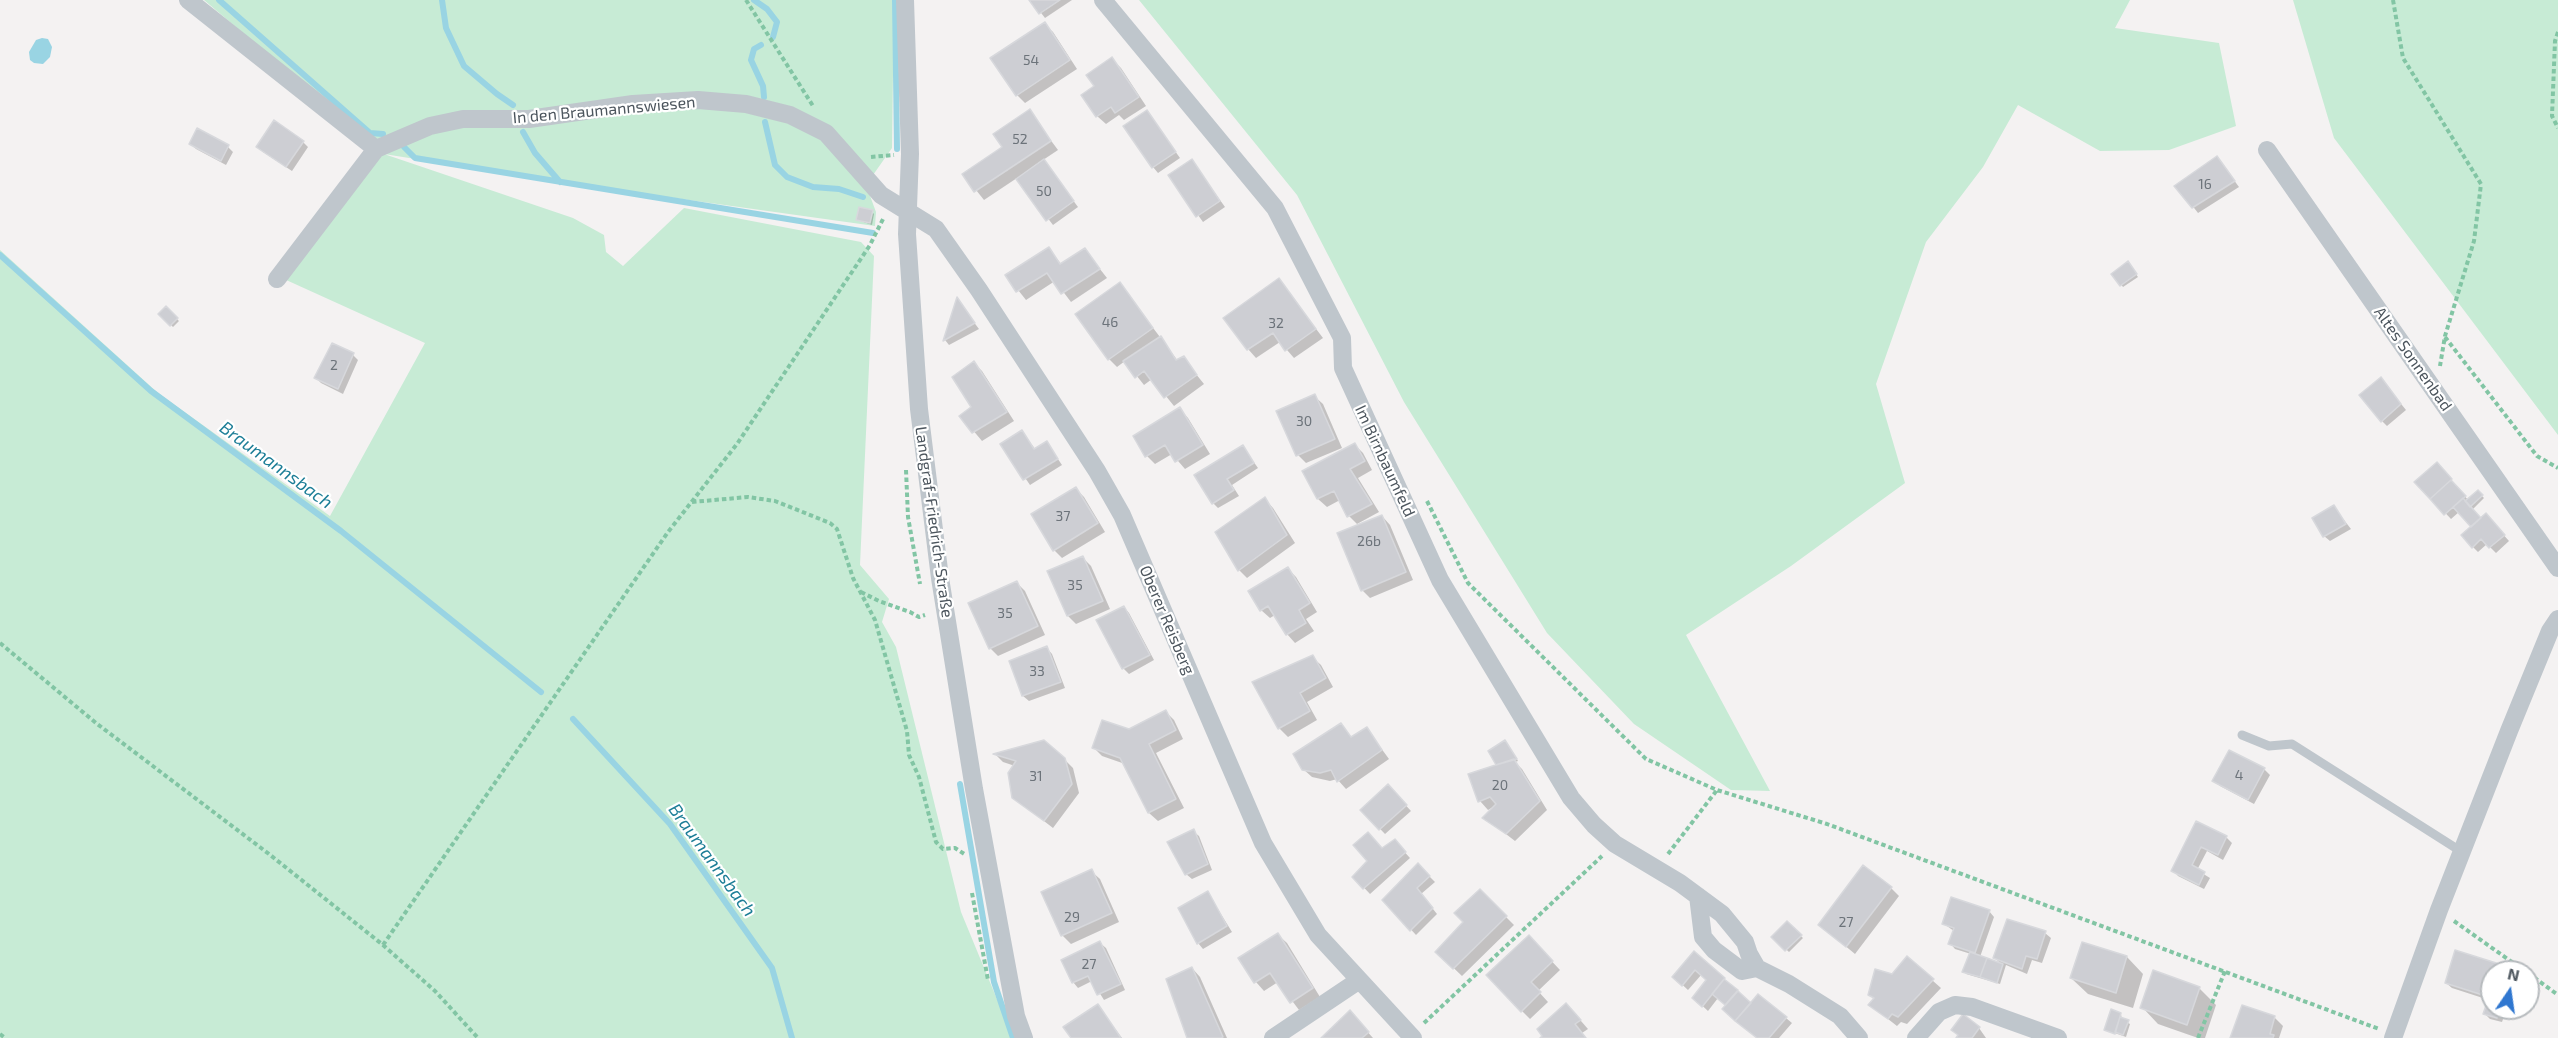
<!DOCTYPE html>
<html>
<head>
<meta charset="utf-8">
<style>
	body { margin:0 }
	#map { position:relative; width:2558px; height:1038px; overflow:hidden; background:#f4f2f2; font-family:"Exo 2",sans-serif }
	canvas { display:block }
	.north { position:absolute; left:2480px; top:960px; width:60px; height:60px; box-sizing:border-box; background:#fff; border:2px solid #b7bbbe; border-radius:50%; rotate:13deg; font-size:16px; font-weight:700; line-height:24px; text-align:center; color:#4c555d }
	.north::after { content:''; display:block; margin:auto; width:21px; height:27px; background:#3077d0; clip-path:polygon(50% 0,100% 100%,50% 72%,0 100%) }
</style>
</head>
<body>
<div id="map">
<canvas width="2558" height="1038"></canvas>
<div class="north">N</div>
</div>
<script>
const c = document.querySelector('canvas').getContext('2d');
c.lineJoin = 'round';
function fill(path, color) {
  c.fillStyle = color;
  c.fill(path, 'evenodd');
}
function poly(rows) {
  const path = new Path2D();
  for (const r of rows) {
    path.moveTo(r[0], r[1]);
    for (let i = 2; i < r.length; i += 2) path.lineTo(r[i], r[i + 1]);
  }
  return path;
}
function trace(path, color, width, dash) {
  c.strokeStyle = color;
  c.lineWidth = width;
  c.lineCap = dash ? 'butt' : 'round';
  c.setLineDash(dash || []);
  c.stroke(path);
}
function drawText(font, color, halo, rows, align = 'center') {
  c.font = font + ' "Exo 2",sans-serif';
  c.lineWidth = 4.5;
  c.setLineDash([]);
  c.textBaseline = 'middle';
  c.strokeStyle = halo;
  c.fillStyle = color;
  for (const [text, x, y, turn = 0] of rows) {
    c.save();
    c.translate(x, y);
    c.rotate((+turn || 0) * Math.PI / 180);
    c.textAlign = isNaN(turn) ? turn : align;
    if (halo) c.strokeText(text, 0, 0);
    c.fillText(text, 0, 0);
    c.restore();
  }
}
fill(poly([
	[204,0,894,0,892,148,866,185,876,212,875,226,560,182,384,154,573,218,604,235,606,252,623,266,684,208,861,242,874,256,860,565,889,599,882,622,896,647,961,912,1013,1038,0,1038,0,250,158,393,330,516,425,343,284,279,378,153,349,123],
	[1139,0,2130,0,2115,28,2219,43,2236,126,2169,150,2100,151,2018,105,1983,167,1926,242,1876,384,1905,483,1791,566,1686,635,1770,791,1731,790,1634,724,1547,633,1404,402,1297,195],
	[2293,0,2558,0,2558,435,2334,138]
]), '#c7ebd5');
fill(poly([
	[42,38,48,39,52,47,50,57,43,64,34,63,30,60,29,52,36,40]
]), '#99d4e3');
fill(poly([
	[1031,0,1072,0,1045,18],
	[1044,24,1053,32,1077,69,1025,103,1017,95],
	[1112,59,1121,68,1146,106,1124,120,1119,115,1106,124,1097,116,1096,87],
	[1029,111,1058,150,1043,160,1078,207,1053,225,1017,178,984,200,964,175,1004,148],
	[1147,112,1180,158,1158,173,1153,167],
	[303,142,308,147,292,171,263,152],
	[191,144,228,147,233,152,226,165,196,149],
	[1192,161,1225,207,1203,222,1170,176],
	[2222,164,2239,187,2198,213,2177,186],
	[872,212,874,214,872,225,858,220],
	[1049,249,1062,265,1085,250,1107,278,1071,302,1055,281,1026,300,1007,276],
	[2130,266,2138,277,2123,287,2113,274],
	[1279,280,1323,338,1294,358,1280,342,1256,358,1248,349],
	[1120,284,1178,361,1183,358,1204,384,1174,406,1152,379,1144,385,1125,361,1117,367,1109,359],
	[957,300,979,329,949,345,945,340],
	[166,308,179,321,173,327,160,314],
	[353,355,358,360,343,394,321,383,316,378],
	[974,363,982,371,1014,421,982,441,961,416,973,408],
	[2381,379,2406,410,2387,426,2382,421],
	[1314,396,1323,404,1342,448,1306,463,1298,455],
	[1180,409,1188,418,1210,454,1185,469,1172,454,1155,464,1147,456],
	[1022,432,1036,450,1047,443,1062,465,1030,485,1002,444],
	[1355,445,1363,453,1372,470,1358,478,1379,512,1357,524,1349,516,1340,500,1327,507,1318,499,1304,472],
	[1243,447,1258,468,1232,485,1239,496,1218,508,1213,503],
	[2442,469,2468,500,2480,494,2484,498,2472,510,2481,520,2491,521,2509,541,2496,553,2487,544,2478,552,2473,547,2473,527,2459,512,2451,519,2416,482],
	[1076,489,1084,497,1105,532,1062,558,1054,550],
	[1265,499,1273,508,1295,543,1247,578,1239,570,1217,533],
	[2334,507,2351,529,2330,541,2324,536],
	[1382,516,1390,525,1413,580,1370,598,1362,590],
	[1083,558,1091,566,1110,609,1076,624,1068,616,1049,572],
	[1288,569,1296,577,1317,612,1306,619,1314,631,1295,643,1287,634,1275,615,1270,618,1261,610],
	[1017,583,1025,591,1045,635,998,656,990,648],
	[1124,607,1129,613,1154,660,1129,674,1123,668],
	[1047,648,1052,654,1065,688,1029,701,1023,696,1011,662],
	[1312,657,1321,665,1333,687,1307,702,1317,720,1288,737,1279,728,1254,683],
	[1166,712,1174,720,1183,739,1156,753,1184,808,1158,821,1149,813,1125,764,1102,756,1094,748],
	[1341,725,1352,738,1367,729,1389,759,1346,789,1337,779,1330,781,1312,777,1303,769],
	[1505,741,1518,761,1515,762,1522,769,1547,810,1515,841,1485,818,1497,805,1488,810,1480,801,1499,766],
	[2230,752,2264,769,2270,775,2254,804,2220,786,2214,781],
	[996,755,1064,759,1073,768,1079,793,1053,828,1014,798,1015,766,1003,762],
	[1388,786,1411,811,1385,834,1362,810],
	[2197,823,2227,838,2232,843,2223,860,2207,851,2197,870,2210,878,2204,889,2178,876,2173,870],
	[1193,831,1199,836,1212,870,1192,879,1186,874],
	[1400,847,1410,858,1370,894,1354,877,1382,849],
	[1418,865,1435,882,1421,894,1437,914,1416,935,1384,900],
	[1091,871,1100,879,1119,922,1071,944,1062,935],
	[1891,888,1899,896,1855,954,1820,925],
	[1480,891,1514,925,1462,976,1437,952,1465,922],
	[1208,893,1232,932,1203,949,1198,943,1180,909],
	[1989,911,1994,917,1980,957,2002,965,1995,958,2045,933,2051,938,2042,963,2032,960,2027,974,2006,965,2000,984,1966,974,1964,971,1971,954,1955,949,1950,943,1954,931,1944,924],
	[1787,923,1803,938,1789,952,1773,937],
	[1278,935,1287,943,1320,997,1299,1010,1278,982,1264,991,1256,982,1240,958],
	[1529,937,1560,970,1538,991,1548,1002,1530,1019,1522,1011],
	[1100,943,1106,948,1125,990,1104,1000,1092,981,1078,988,1073,982],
	[2083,944,2127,957,2143,974,2133,1008,2088,994,2071,978],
	[2456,952,2511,969,2515,972,2492,972,2492,1008,2507,1008,2502,1022,2490,1019,2485,1014,2489,1000,2452,988,2446,983],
	[1695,954,1751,1004,1786,1018,1792,1023,1779,1038,1758,1038,1718,998,1708,1011,1694,998,1708,980,1702,974,1688,990,1674,977],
	[1907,958,1941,988,1907,1024,1901,1022,1897,1026,1870,1005,1874,1000,1870,995,1892,976],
	[1192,968,1200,977,1227,1038,1189,1038],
	[2199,988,2216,1005,2205,1038,2198,1038,2158,1024,2142,1007],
	[1098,1006,1122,1038,1072,1038],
	[2243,1007,2275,1018,2283,1026,2279,1038,2232,1038],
	[1350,1012,1373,1038,1323,1038,1322,1037],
	[1574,1013,1588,1029,1582,1033,1586,1038,1542,1038],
	[2121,1014,2122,1020,2130,1024,2126,1037,2106,1030],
	[1979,1028,1986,1038,1957,1038]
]), '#0003');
trace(poly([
	[219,0,370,133,383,134],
	[442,0,446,28,464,66,497,94,513,105],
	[754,0,767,9,777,22,773,37],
	[895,0,897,149],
	[761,45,754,49,751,60,763,86,764,97],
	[765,122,775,165,787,177,813,187,839,189,863,197],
	[523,132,535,153,560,182],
	[404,147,415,158,873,233],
	[0,255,151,391,341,531,541,692],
	[573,719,670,824,772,968,792,1038],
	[960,784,994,982,1013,1038]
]), '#99d4e3', 6);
const building = poly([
	[1029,0,1060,0,1039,14,1029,0],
	[1045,22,1070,60,1016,96,990,58,1045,22],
	[1112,57,1139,97,1115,113,1111,107,1096,117,1081,95,1094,86,1086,75,1112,57],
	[1030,109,1051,141,974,192,962,174,1002,147,993,134,1030,109],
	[1147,110,1176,152,1152,168,1123,126,1147,110],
	[274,120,304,141,286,167,256,147,274,120],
	[197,128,229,145,221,161,189,144,197,128],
	[2217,156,2235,181,2192,208,2174,186,2217,156],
	[1044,159,1074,201,1046,221,1016,179,1044,159],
	[1192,159,1220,201,1196,217,1168,175,1192,159],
	[859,207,873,210,870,223,856,220,859,207],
	[1049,247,1060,264,1085,248,1100,269,1061,294,1047,273,1016,292,1005,275,1049,247],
	[2128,261,2137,274,2120,286,2111,274,2128,261],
	[1279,278,1316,329,1285,351,1273,333,1247,350,1223,318,1279,278],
	[1120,282,1153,328,1108,360,1075,314,1120,282],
	[957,297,975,323,943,341,957,297],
	[166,306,178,318,170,326,158,314,166,306],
	[1161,336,1176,360,1184,356,1197,375,1164,398,1144,371,1135,378,1123,361,1161,336],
	[332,343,354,353,338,389,314,378,332,343],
	[974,361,1007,412,972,433,959,416,971,407,952,377,974,361],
	[2381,377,2401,404,2381,422,2359,395,2381,377],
	[1315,394,1335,439,1296,456,1276,411,1315,394],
	[1180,407,1203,445,1175,462,1165,445,1145,457,1133,436,1180,407],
	[1022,430,1034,449,1047,441,1058,459,1023,480,1000,444,1022,430],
	[1355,443,1365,461,1350,469,1372,504,1347,517,1334,491,1317,499,1302,471,1355,443],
	[1243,445,1254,463,1227,479,1234,490,1212,504,1194,475,1243,445],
	[2437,462,2452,479,2430,499,2414,482,2437,462],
	[2451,480,2466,496,2444,515,2430,499,2451,480],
	[1076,487,1098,523,1053,551,1031,514,1076,487],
	[2478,490,2483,495,2470,507,2465,501,2478,490],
	[1265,497,1287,535,1238,571,1215,532,1265,497],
	[2463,498,2481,518,2471,527,2453,507,2463,498],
	[2334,505,2346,524,2323,537,2312,518,2334,505],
	[2486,513,2505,535,2489,548,2481,539,2472,548,2461,535,2486,513],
	[1382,515,1406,572,1361,591,1337,533,1382,515],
	[1083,556,1103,601,1067,616,1047,571,1083,556],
	[1288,567,1310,603,1299,610,1306,623,1286,635,1268,606,1260,611,1248,591,1288,567],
	[1017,581,1038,626,989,649,968,603,1017,581],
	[1124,606,1150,655,1122,669,1096,620,1124,606],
	[1047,646,1061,682,1022,696,1009,661,1047,646],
	[1313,655,1326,678,1300,693,1310,711,1278,729,1252,682,1313,655],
	[1166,710,1176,730,1149,744,1176,799,1148,813,1120,758,1092,748,1102,720,1129,729,1166,710],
	[1341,723,1351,737,1367,727,1382,750,1337,782,1331,770,1320,773,1302,770,1293,754,1341,723],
	[1044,740,1065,758,1072,784,1044,821,1012,798,1008,773,1016,761,993,754,1044,740],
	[1505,740,1517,759,1496,765,1488,751,1505,740],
	[2229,750,2265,768,2248,800,2212,781,2229,750],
	[1514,759,1540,801,1506,834,1482,818,1496,804,1490,797,1478,802,1468,774,1514,759],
	[1388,784,1407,805,1379,830,1360,810,1388,784],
	[2196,821,2227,836,2218,855,2201,847,2192,865,2205,872,2199,885,2171,871,2196,821],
	[1194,829,1208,864,1185,875,1167,842,1194,829],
	[1368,832,1382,848,1395,839,1406,852,1363,889,1352,877,1367,861,1353,845,1368,832],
	[1418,863,1430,876,1417,888,1433,908,1410,931,1382,900,1418,863],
	[1863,865,1892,887,1846,947,1818,925,1863,865],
	[1092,869,1112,913,1061,936,1041,892,1092,869],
	[1480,889,1507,916,1453,969,1435,952,1463,922,1454,913,1480,889],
	[1208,891,1227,926,1197,944,1178,908,1208,891],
	[1951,897,1990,910,1975,953,1948,944,1954,928,1942,924,1951,897],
	[2007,919,2046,931,2037,959,2026,956,2022,969,1993,958,2007,919],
	[1787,921,1802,935,1785,951,1771,937,1787,921],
	[1278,933,1313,988,1290,1003,1270,973,1254,983,1238,958,1278,933],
	[1529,935,1553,961,1531,982,1541,992,1521,1012,1486,975,1529,935],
	[1100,941,1121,984,1097,995,1088,976,1072,983,1061,960,1100,941],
	[2082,942,2127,956,2116,993,2070,978,2082,942],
	[2455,950,2512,968,2511,972,2492,972,2492,1008,2500,1008,2497,1018,2483,1014,2489,997,2445,983,2455,950],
	[1694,951,1725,978,1702,1007,1692,998,1706,980,1695,970,1682,986,1672,977,1694,951],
	[1970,952,1987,958,1980,977,1962,972,1970,952],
	[1907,956,1934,979,1898,1017,1892,1014,1888,1019,1868,1005,1874,998,1868,995,1875,969,1892,974,1907,956],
	[1987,958,2003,964,1997,983,1980,977,1987,958],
	[1192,967,1223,1037,1221,1038,1187,1038,1166,979,1192,967],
	[2153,970,2200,987,2187,1025,2140,1008,2153,970],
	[1724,979,1738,990,1725,1005,1712,994,1724,979],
	[1738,991,1751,1003,1735,1021,1722,1009,1738,991],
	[1758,994,1787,1017,1769,1038,1757,1038,1735,1021,1758,994],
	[1566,1003,1581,1020,1575,1024,1586,1038,1540,1038,1542,1036,1537,1029,1566,1003],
	[1098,1004,1121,1038,1071,1038,1063,1027,1098,1004],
	[2242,1005,2275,1016,2270,1034,2274,1035,2273,1038,2230,1038,2242,1005],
	[2111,1009,2121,1013,2115,1034,2104,1030,2111,1009],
	[1350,1010,1369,1032,1362,1038,1321,1038,1350,1010],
	[1963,1014,1980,1027,1972,1038,1956,1038,1958,1035,1951,1030,1963,1014],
	[2120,1017,2129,1020,2123,1035,2115,1032,2120,1017]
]);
fill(building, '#cdced3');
trace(building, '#d7d8dc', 1.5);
trace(poly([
	[746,0,813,106],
	[2393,0,2403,58,2481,184,2474,241,2445,336,2440,366],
	[2558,32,2555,41,2552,116,2558,128],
	[871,157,894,155],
	[2445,337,2537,456,2558,468],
	[906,470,908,517,920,584],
	[1427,501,1468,583,1646,759,1717,790,1827,824,2379,1029],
	[692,502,748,497,775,501,830,523,837,529,853,578,875,620,907,731,909,755,919,777,936,842,943,849,955,848,966,855],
	[861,592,879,601,910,612,919,617,925,615],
	[0,643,96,723,269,854,383,945,435,991,478,1038],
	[1668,854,1717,790],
	[972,893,988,980],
	[2454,921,2526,972],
	[383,945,668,532,737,444,870,245,884,217],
	[2528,973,2558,995],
	[1424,1023,1602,856],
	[0,1034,5,1038],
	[2198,1038,2225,971]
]), '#82c5a4', 4, [4.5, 3]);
trace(poly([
	[2242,735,2269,746,2292,744,2462,852]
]), '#bfc6cc', 9);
trace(poly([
	[188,0,376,149,430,126,463,119,529,119,633,104,698,100,746,104,790,115,826,133,881,195,936,229,979,290,1097,471,1122,515,1263,843,1318,935,1413,1038],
	[905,0,910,154,907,234,919,409,940,578,974,789,1016,1016,1024,1038],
	[1103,0,1275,208,1342,338,1343,368,1440,580,1571,798,1594,825,1615,844,1680,883,1722,914,1745,942,1749,954,1757,968,1789,984,1840,1016,1859,1038],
	[2267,150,2558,568],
	[277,279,376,149],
	[1698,896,1703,937,1714,950,1742,971,1757,968],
	[1273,1038,1358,981],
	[1916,1038,1939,1012,1955,1005,1972,1007,2058,1038],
	[2393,1038,2439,910,2509,731,2550,631,2558,619]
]), '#bfc6cc', 18);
drawText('14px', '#6c737a', null, [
	["54",1031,60],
	["52",1020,139],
	["16",2205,184],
	["50",1044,191],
	["46",1110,322],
	["32",1276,323],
	["2",334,365],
	["30",1304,421],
	["37",1063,516],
	["26b",1369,541],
	["35",1075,585],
	["35",1005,613],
	["33",1037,671],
	["4",2239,775],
	["31",1036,776],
	["20",1500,785],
	["29",1072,917],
	["27",1846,922],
	["27",1089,964]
]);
drawText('16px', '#4c555d', '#fff', [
	["In den Braumannswiesen",604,110,-5],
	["Altes Sonnenbad",2413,359,55],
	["Im Birnbaumfeld",1385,461,65],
	["Landgraf-Friedrich-Straße",934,522,82],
	["Oberer Reisberg",1167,620,67]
]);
drawText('italic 18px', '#1d7e97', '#fff', [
	["Braumannsbach",276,465,36],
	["Braumannsbach",712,860,54]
]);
</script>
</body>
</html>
